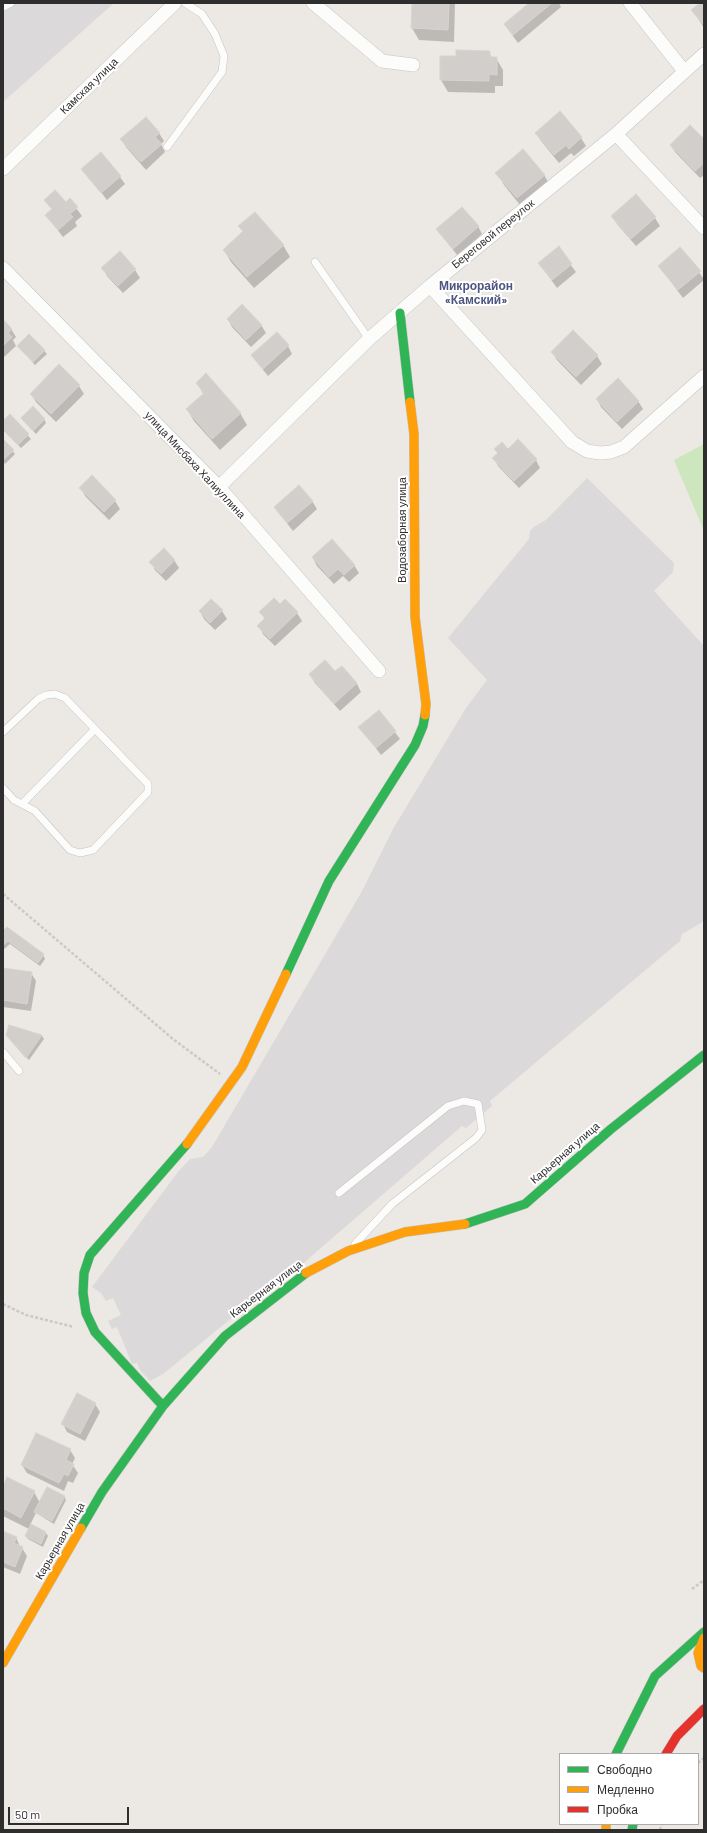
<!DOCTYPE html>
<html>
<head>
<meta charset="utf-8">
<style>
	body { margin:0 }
	#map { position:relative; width:707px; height:1833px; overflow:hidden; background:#ece8e4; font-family:Barlow,sans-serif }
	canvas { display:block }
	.frame { position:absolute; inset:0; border:4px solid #2e2e2e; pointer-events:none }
	.legend { position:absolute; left:559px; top:1753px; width:140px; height:72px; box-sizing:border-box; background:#fff; border:1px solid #ababab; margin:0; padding:5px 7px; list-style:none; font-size:12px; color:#2e2e2e }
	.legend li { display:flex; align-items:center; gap:8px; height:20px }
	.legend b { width:20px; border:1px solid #ababab }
	.scale { position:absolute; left:8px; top:1807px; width:121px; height:18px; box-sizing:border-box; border:2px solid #2e2e2e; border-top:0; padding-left:5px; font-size:12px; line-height:14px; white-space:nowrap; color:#2e2e2e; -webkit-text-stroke:3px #fff; paint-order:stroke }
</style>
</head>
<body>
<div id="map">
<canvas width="707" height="1833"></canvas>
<div class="frame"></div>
<ul class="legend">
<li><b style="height:5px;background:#30b455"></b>Свободно</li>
<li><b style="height:5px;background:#ff9f0a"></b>Медленно</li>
<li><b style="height:5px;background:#e5322d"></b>Пробка</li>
</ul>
<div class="scale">50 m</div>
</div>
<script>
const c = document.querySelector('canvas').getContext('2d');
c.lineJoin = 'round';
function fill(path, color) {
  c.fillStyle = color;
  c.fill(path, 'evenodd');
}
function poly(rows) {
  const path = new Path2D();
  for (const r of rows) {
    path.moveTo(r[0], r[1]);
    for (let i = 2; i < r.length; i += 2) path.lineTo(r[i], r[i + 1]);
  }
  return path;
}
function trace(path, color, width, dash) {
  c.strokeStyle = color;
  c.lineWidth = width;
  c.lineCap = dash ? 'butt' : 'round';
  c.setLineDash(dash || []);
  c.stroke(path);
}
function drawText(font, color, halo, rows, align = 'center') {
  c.font = font + ' Barlow,sans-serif';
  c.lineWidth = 4;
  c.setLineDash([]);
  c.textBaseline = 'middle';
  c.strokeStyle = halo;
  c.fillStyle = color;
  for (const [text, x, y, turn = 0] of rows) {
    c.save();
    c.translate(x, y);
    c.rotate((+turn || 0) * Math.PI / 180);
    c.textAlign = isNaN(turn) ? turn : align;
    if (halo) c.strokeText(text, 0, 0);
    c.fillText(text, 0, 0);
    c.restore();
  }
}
fill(poly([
	[3,3,114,3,3,102],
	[587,478,674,563,673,572,654,591,704,646,704,921,682,934,680,941,490,1101,492,1106,466,1128,462,1126,285,1279,277,1281,163,1374,150,1381,140,1370,137,1363,132,1364,117,1327,112,1329,108,1321,121,1315,113,1298,106,1301,101,1293,92,1287,178,1172,190,1159,203,1157,212,1147,361,893,393,829,466,708,487,680,448,638,529,539,530,531,535,526,546,520]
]), '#dcd9db');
fill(poly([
	[704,444,704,531,674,460]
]), '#cee6be');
fill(poly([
	[413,3,455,3,454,42,419,40,412,28],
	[531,3,559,3,561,7,518,43,505,25],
	[701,3,704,3,704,28,693,11],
	[489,52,492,58,496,58,503,70,503,86,495,86,495,93,448,92,441,80,457,57],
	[560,113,581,138,586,146,574,156,571,153,559,163,541,141,536,133],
	[159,133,164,141,161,144,165,152,146,170,126,147,122,140],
	[704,141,704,175,700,178,676,153,671,146],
	[83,169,120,177,125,184,107,200],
	[497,173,544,175,551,187,524,210,504,185],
	[636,195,655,218,660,226,636,246,617,224,612,216],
	[45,200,65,204,70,200,82,216,75,222,77,226,63,237,46,215,52,210],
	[240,226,283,245,290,257,254,288,231,262,224,250,243,232],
	[478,226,482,234,458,256,437,230],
	[558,248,576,272,557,288,539,263],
	[680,248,704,279,704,280,683,298,659,266],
	[120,252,135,270,140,278,123,293,107,276,103,268],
	[228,319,261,325,266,333,251,347,232,327],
	[3,321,11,329,16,337,13,340,16,346,3,358],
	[573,332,597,356,602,364,581,385,557,360,552,352],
	[29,335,47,354,35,365,18,346],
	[288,346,292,354,268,376,252,356],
	[59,366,79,386,84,394,56,422,36,402,31,394],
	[197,383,240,413,247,425,220,450,194,421,187,409,204,395],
	[597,399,638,401,643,409,622,429,601,407],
	[10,416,31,439,21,448,3,430,3,417,5,420],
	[22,419,44,419,46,423,36,434],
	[3,440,15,454,5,464,3,461],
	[495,449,508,450,536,460,540,468,519,488,498,466,494,458,498,454],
	[81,488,115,501,120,509,109,520,85,496],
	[312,501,317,509,293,531,275,508],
	[313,558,354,565,359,573,349,582,343,576,334,584,317,566],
	[174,560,179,568,166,581,155,570,151,562],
	[211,600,222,611,227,619,215,630,204,619,200,611],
	[285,600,297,613,302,621,275,646,263,634,259,626,265,620,261,612,280,605],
	[341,667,357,684,361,692,340,711,315,683,310,675,335,673],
	[379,711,400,739,381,755,360,727],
	[3,932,43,955,45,959,40,966,10,944,3,950],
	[3,971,31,973,36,981,31,1011,3,1007],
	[10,1026,42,1036,44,1039,29,1060,10,1039],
	[95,1404,100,1412,85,1441,67,1432,63,1424],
	[37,1434,70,1450,75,1458,72,1464,78,1473,73,1483,68,1481,64,1491,27,1473,22,1465],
	[3,1488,34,1492,40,1503,64,1496,66,1500,54,1524,36,1513,30,1525,46,1533,48,1536,43,1547,28,1539,26,1536,29,1529,3,1516],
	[3,1532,16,1537,20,1547,22,1548,27,1556,20,1574,3,1567]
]), '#0003');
const building = poly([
	[412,3,449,3,448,30,411,28,412,3],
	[529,3,552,3,513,35,504,24,529,3],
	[700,3,704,3,704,25,691,10,700,3],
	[456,50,490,51,490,57,497,57,497,75,489,74,489,81,440,80,440,56,456,56,456,50],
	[560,111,582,137,569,149,566,145,554,155,535,133,560,111],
	[146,117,160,133,155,137,162,144,141,162,120,139,146,117],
	[690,125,704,139,704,163,695,171,670,145,690,125],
	[523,149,545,175,517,198,495,173,523,149],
	[101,152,121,176,101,193,81,169,101,152],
	[55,190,66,202,70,198,78,207,70,214,73,217,58,230,45,215,52,209,44,200,55,190],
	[636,194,656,217,631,239,611,216,636,194],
	[462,207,479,226,453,249,436,229,462,207],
	[255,212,284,245,247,277,223,250,243,231,238,226,255,212],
	[559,246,572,264,552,280,538,263,559,246],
	[680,247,701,271,678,290,658,266,680,247],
	[120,251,136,269,118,286,101,268,120,251],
	[242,304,262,325,246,340,227,319,242,304],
	[3,319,12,329,8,333,12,337,3,346,3,319],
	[573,330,598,355,576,377,551,352,573,330],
	[277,332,289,345,263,369,251,355,277,332],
	[29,334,45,350,33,362,17,346,29,334],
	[59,364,80,385,51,414,30,394,59,364],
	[206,373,241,413,212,439,186,409,204,393,196,383,206,373],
	[618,378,639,401,617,422,596,399,618,378],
	[33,406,45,419,33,431,21,418,33,406],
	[10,414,29,434,18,445,3,430,3,421,10,414],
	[3,439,14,450,3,460,3,439],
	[518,439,537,459,514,481,492,458,498,453,494,449,502,442,508,449,518,439],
	[92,475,116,500,104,512,79,488,92,475],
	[299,485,313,501,287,523,274,507,299,485],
	[332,539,355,565,344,575,338,569,329,577,312,557,332,539],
	[164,548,175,560,161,574,149,562,164,548],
	[274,598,280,604,285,599,298,612,270,639,257,626,265,618,259,612,274,598],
	[211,599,223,610,210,623,199,611,211,599],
	[325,660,335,671,342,666,357,683,334,704,309,674,325,660],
	[379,710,396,731,376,748,358,727,379,710],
	[7,927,44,954,38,963,8,941,3,945,3,931,7,927],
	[3,968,32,972,27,1004,3,1000,3,968],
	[9,1025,42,1035,26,1058,6,1035,9,1025],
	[77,1393,96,1403,80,1434,61,1424,77,1393],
	[36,1433,71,1449,66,1460,74,1464,68,1476,64,1474,59,1483,21,1465,36,1433],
	[7,1477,35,1491,21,1518,3,1508,3,1486,7,1477],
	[47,1487,65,1496,52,1521,34,1512,47,1487],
	[31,1524,46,1532,41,1544,25,1536,31,1524],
	[3,1531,17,1537,14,1543,23,1547,15,1567,3,1562,3,1531]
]);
fill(building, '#d1cecb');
trace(building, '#d7d4d0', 1);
const lane = poly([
	[3,7,11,3],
	[167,147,222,72,224,56,215,34,202,14,185,3],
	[315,262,369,339],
	[3,732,38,699,46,695,55,694,65,698,148,784,148,792,93,850,80,853,70,850,35,811,14,800,3,788],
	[22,804,95,729],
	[3,1052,19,1071],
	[339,1193,448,1106,464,1101,478,1104,482,1130,476,1138,392,1204,355,1244]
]);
const street = poly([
	[313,3,382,61,413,65],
	[630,3,684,71],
	[616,134,704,228],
	[3,169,175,3],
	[3,268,219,487,379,671],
	[430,286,572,442,587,451,600,453,611,452,624,447,704,376],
	[219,487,369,339,430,286,616,134,704,54]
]);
const fast = poly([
	[400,313,410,402],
	[286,974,329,881,415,745,423,726,425,715],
	[465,1224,525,1204,611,1129,704,1055],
	[163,1406,95,1332,86,1313,83,1293,84,1273,90,1255,187,1144],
	[81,1528,102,1492,163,1406,225,1336,306,1273],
	[616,1754,655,1676,704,1632],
	[632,1830,633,1824]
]);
const slow = poly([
	[410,402,414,434,415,617,426,704,425,715],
	[187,1144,242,1067,286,974],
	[306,1273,348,1251,405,1232,465,1224],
	[704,1638,698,1653,701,1666,704,1668],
	[3,1663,81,1528],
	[606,1824,606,1830]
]);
const jam = poly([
	[666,1754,677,1736,704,1709]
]);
trace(lane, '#c5c4c5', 8);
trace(street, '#c5c4c5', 14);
trace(fast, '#c5c4c5', 10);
trace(slow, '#c5c4c5', 10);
trace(jam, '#c5c4c5', 10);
trace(poly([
	[3,894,173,1039,220,1074],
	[3,1304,26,1315,74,1327],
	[692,1589,704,1580],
	[698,1763,704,1758],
	[660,1830,662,1824]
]), '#c9c9c8', 2.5, [3, 2]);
trace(lane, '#fcfcfb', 7);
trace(street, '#fcfcfb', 13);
trace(fast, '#30b455', 9);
trace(slow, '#ff9f0a', 9);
trace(jam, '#e5322d', 9);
drawText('11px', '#2e2e2e', '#fff', [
	["Камская улица",89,86,-44],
	["Береговой переулок",493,234,-39],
	["улица Мисбаха Халиуллина",195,465,47],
	["Водозаборная улица",402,530,-90],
	["Карьерная улица",565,1153,-41],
	["Карьерная улица",266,1289,-37],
	["Карьерная улица",60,1541,-60]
]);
drawText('bold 12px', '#4d5680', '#fff', [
	["Микрорайон",476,286],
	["«Камский»",476,300]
]);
</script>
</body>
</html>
